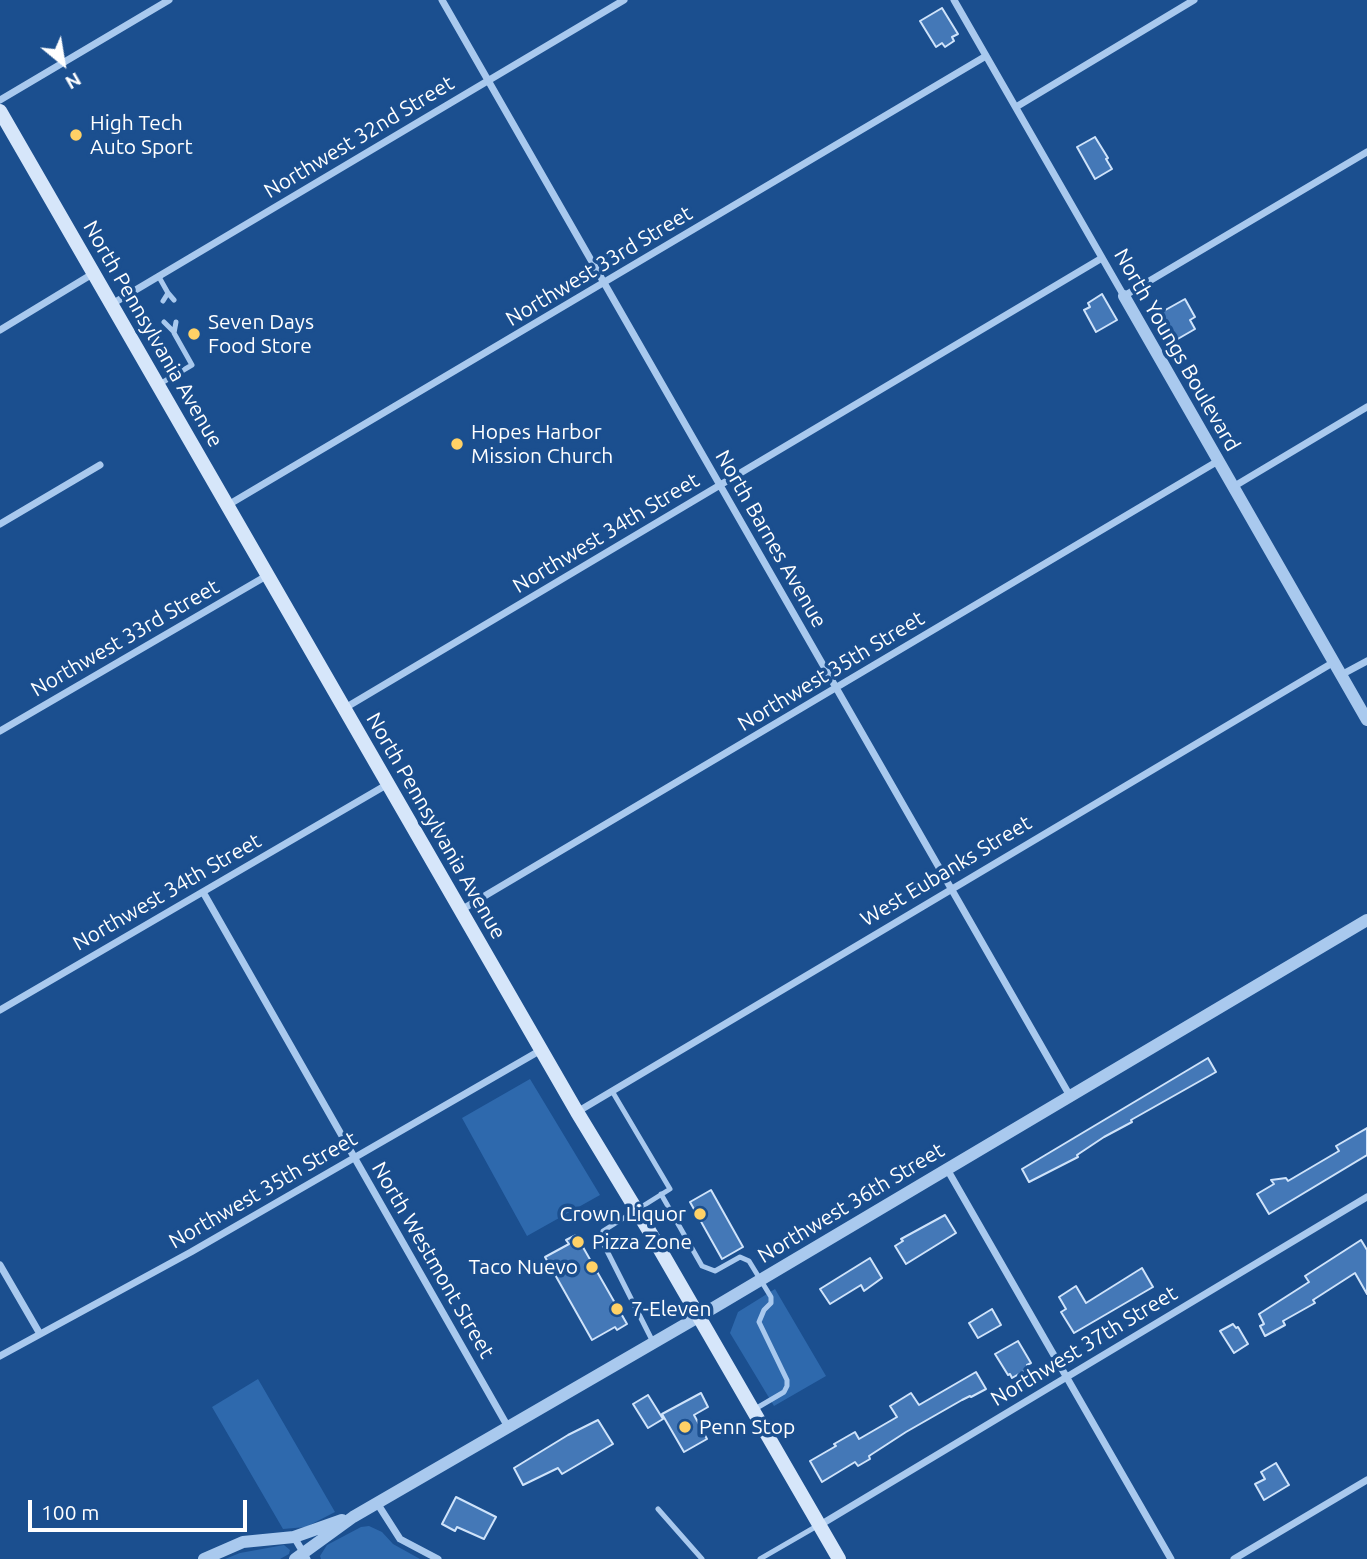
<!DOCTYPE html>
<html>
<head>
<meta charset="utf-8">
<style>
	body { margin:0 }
	#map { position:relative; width:1367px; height:1559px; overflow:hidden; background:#1b4f8f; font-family:Ubuntu,sans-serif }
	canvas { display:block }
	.north { position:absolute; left:28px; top:28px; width:70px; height:70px; -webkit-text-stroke:5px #1b4f8f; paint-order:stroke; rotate:150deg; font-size:19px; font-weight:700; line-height:28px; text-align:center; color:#fff }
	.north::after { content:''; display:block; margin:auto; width:24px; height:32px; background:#fff; clip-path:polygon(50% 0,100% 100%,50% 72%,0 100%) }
	.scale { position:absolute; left:28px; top:1500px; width:219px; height:32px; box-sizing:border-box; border:4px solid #fff; border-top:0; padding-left:9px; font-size:21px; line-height:24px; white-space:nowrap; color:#fff; -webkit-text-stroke:5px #1b4f8f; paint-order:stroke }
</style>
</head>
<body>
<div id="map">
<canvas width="1367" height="1559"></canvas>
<div class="north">N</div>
<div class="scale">100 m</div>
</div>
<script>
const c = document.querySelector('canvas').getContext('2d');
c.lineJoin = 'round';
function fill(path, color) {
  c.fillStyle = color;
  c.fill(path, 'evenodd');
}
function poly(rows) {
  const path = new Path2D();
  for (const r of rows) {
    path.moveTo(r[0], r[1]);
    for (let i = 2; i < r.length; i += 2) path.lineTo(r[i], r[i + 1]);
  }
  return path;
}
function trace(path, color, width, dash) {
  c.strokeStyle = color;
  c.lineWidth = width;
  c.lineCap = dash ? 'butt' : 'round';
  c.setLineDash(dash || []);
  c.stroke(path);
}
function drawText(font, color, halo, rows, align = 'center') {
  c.font = font + ' Ubuntu,sans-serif';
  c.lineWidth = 7;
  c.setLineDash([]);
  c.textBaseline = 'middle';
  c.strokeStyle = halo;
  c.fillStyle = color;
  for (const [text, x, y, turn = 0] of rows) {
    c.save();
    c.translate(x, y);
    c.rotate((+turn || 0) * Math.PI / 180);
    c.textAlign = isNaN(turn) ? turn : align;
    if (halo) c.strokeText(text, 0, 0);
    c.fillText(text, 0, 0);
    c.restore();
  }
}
fill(poly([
	[530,1079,600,1195,527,1236,462,1118],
	[775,1289,826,1376,774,1406,730,1333,738,1312],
	[258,1379,335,1512,306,1527,283,1529,212,1407],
	[369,1526,382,1532,393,1544,420,1559,321,1559,320,1556,327,1545,361,1527],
	[284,1545,290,1550,289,1554,280,1559,225,1559,240,1553]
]), '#2e69ad');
const building = poly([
	[942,8,958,34,952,37,954,41,945,47,942,43,936,47,920,21,942,8],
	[1095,137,1108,158,1106,159,1112,169,1095,179,1077,147,1095,137],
	[1102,294,1117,320,1096,332,1084,310,1090,307,1088,303,1102,294],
	[1185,299,1195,317,1190,320,1195,329,1176,340,1160,313,1185,299],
	[1208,1058,1216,1072,1131,1120,1132,1122,1104,1137,1077,1155,1078,1157,1029,1182,1022,1169,1208,1058],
	[1367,1128,1367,1155,1269,1214,1257,1194,1274,1184,1271,1180,1286,1178,1288,1181,1339,1151,1336,1146,1367,1128],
	[711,1190,743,1247,722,1259,690,1202,711,1190],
	[945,1215,956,1233,906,1264,895,1246,903,1241,901,1239,945,1215],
	[576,1235,627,1324,617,1330,615,1327,592,1340,545,1257,569,1244,566,1240,576,1235],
	[1361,1240,1367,1250,1367,1294,1355,1273,1313,1300,1315,1303,1283,1321,1285,1325,1265,1336,1260,1326,1264,1324,1259,1314,1309,1282,1305,1276,1361,1240],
	[870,1258,882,1278,864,1291,861,1285,830,1304,820,1289,870,1258],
	[1142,1268,1153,1287,1074,1333,1061,1312,1066,1309,1059,1297,1076,1286,1086,1303,1142,1268],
	[992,1309,1001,1325,978,1338,969,1323,992,1309],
	[1233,1324,1236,1328,1238,1327,1248,1344,1234,1353,1220,1331,1233,1324],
	[1018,1341,1031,1363,1027,1365,1029,1368,1012,1378,1010,1374,1008,1375,995,1354,1018,1341],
	[976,1372,986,1389,971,1397,970,1396,962,1400,906,1432,869,1456,870,1459,858,1466,855,1462,822,1482,810,1461,836,1446,834,1444,855,1432,859,1439,897,1417,890,1406,911,1393,919,1405,976,1372],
	[701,1393,708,1407,694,1415,707,1439,684,1452,662,1414,701,1393],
	[648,1395,663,1419,648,1428,633,1404,648,1395],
	[598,1420,613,1444,562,1474,558,1468,523,1485,514,1468,568,1435,598,1420],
	[1276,1463,1289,1485,1264,1500,1255,1484,1265,1479,1261,1472,1276,1463],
	[456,1497,496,1517,484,1539,457,1527,455,1531,442,1524,456,1497]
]);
fill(building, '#4478b7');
trace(building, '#cfe3fa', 2);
trace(poly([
	[159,277,168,293],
	[163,301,168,293,174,300],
	[164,322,174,332],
	[158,385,192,365,174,333,176,322],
	[612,1091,670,1189,603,1231,602,1241,653,1342],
	[661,1194,702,1266,715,1271,740,1257,749,1261,771,1297,771,1303,764,1310,759,1322,787,1380,787,1386,784,1392,755,1409],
	[658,1509,702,1559],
	[760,1559,817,1526]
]), '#a9c9ee', 5);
trace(poly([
	[442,0,1070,1096],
	[954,0,1124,296,1367,152],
	[0,100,169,0],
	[1016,107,1194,0],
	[112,304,624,0],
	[0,330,94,273],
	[1233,487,1367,407],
	[228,505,986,56],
	[0,524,100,465],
	[1341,675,1367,661],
	[345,708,1102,258],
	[0,731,268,575],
	[203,892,508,1427],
	[461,910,1218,461],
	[0,1010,388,784],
	[577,1112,1334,662],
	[947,1169,1171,1559],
	[0,1265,40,1334],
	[0,1356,191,1252,541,1050],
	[377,1503,400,1539,438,1559],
	[820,1525,1367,1197],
	[294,1537,307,1559],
	[1234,1559,1367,1480]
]), '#a9c9ee', 7);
trace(poly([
	[1124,296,1367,720],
	[204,1559,243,1542,294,1537,342,1520],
	[295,1559,353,1517,698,1317,1367,920]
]), '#a9c9ee', 12);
trace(poly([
	[0,111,577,1112,651,1234,839,1559]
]), '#d6e6fa', 14);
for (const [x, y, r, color] of [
	[76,135,7,"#ffd166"],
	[194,334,7,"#ffd166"],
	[457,444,7,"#ffd166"],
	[700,1214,7,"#ffd166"],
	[578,1242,7,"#ffd166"],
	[592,1267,7,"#ffd166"],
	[617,1309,7,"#ffd166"],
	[685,1427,7,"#ffd166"]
]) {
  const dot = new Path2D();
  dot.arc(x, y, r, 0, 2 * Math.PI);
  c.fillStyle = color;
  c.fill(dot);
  trace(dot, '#1b4f8f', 2.5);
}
drawText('21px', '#fff', '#1b4f8f', [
	["High Tech",90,123],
	["Auto Sport",90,147],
	["Seven Days",208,322],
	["Food Store",208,346],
	["Hopes Harbor",471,432],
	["Mission Church",471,456],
	["Crown Liquor",686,1214,"right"],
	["Pizza Zone",592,1242],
	["Taco Nuevo",578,1267,"right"],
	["7-Eleven",631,1309],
	["Penn Stop",699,1427]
], 'left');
drawText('21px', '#fff', '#1b4f8f', [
	["Northwest 32nd Street",359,137,-31],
	["Northwest 33rd Street",599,266,-31],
	["North Pennsylvania Avenue",153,334,60],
	["North Youngs Boulevard",1177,350,60],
	["Northwest 34th Street",606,533,-31],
	["North Barnes Avenue",771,539,60],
	["Northwest 33rd Street",125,638,-30],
	["Northwest 35th Street",831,671,-31],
	["North Pennsylvania Avenue",436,826,60],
	["West Eubanks Street",946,871,-31],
	["Northwest 34th Street",167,892,-30],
	["Northwest 35th Street",263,1190,-30],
	["Northwest 36th Street",851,1203,-31],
	["North Westmont Street",433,1260,60],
	["Northwest 37th Street",1084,1346,-31]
]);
</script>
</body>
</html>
